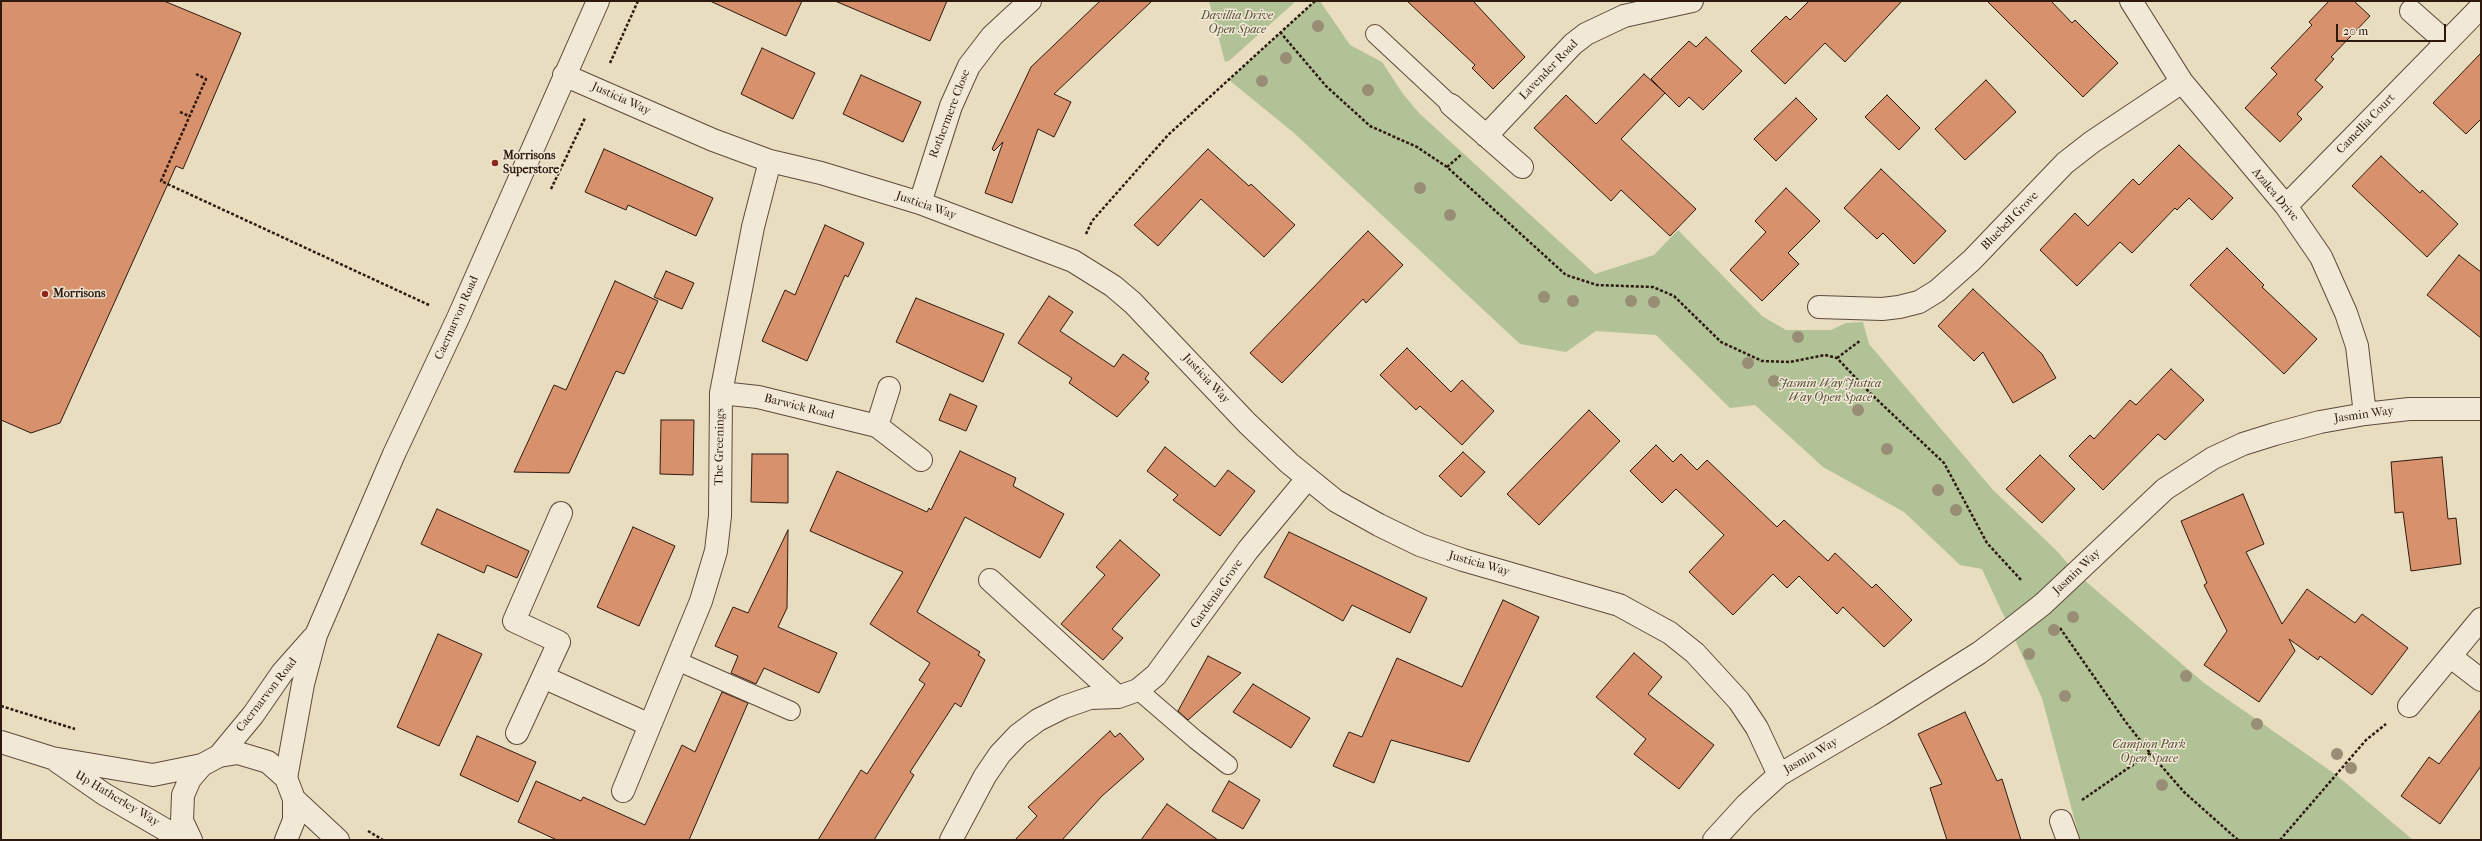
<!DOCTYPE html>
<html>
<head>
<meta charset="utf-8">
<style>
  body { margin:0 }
  #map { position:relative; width:2482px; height:841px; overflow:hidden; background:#e9ddbf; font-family:"IM FELL French Canon",serif }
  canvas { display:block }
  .frame { position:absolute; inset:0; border:2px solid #2e190f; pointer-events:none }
  .scale { position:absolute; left:2336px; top:24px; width:110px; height:18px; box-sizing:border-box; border:2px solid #2e190f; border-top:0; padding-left:5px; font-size:12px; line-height:14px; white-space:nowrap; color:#2e190f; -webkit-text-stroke:3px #f1e9d5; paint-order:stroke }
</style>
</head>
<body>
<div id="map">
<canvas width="2482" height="841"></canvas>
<div class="frame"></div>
<div class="scale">20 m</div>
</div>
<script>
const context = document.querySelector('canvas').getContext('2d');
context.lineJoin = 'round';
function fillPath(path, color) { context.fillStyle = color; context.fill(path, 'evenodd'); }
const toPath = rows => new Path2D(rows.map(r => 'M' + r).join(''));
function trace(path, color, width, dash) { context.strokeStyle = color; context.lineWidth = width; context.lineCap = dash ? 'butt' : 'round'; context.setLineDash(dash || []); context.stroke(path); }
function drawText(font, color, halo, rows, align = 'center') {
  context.font = font + ' "IM FELL French Canon",serif'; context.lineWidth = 3; context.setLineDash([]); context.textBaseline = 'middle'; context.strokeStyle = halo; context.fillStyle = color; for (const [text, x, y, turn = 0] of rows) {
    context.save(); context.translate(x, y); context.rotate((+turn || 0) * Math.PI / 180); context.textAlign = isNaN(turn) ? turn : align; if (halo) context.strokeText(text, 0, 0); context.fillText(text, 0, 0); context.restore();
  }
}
const green = toPath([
  [1209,1,1296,1,1230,60,1225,62],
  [1315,1,1320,1,1350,45,1382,62,1403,94,1419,113,1595,274,1654,255,1678,230,1762,316,1786,330,1831,330,1846,323,1863,322,1869,344,1993,490,2057,551,2076,573,2204,683,2335,774,2413,840,2080,840,2042,698,1982,569,1960,565,1904,512,1823,467,1755,405,1730,408,1656,335,1596,331,1566,352,1520,344,1294,133,1229,80]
]);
const building = toPath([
  [1,1,164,1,241,33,183,169,176,166,60,423,31,433,1,420,1,1],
  [710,1,802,1,786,36,710,1],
  [835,1,947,1,930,41,835,1],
  [1100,1,1152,1,1054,94,1071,102,1054,137,1038,129,1012,203,985,193,1003,142,994,151,992,149,1031,67,1100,1],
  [1407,1,1473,1,1525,57,1493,89,1472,68,1475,65,1407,1],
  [1809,1,1902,1,1845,62,1825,43,1785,84,1751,51,1786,16,1790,20,1809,1],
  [1987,1,2051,1,2072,23,2075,20,2118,63,2083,97,1987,1],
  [2329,1,2354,1,2370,16,2331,57,2334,59,2315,80,2323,87,2297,114,2302,119,2280,142,2245,108,2277,74,2271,68,2312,25,2309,22,2329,1],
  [1706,37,1742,71,1703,110,1689,97,1679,107,1651,79,1689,41,1696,47,1706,37],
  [762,48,815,73,793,119,741,94,762,48],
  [2481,53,2481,119,2466,134,2433,103,2481,53],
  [1644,74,1665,93,1621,139,1696,209,1670,236,1621,190,1611,201,1534,128,1566,95,1596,124,1644,74],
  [861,75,921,102,903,142,843,114,861,75],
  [1986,80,2016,112,1965,160,1935,129,1986,80],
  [1887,95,1920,128,1899,150,1865,117,1887,95],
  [1796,98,1817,119,1776,161,1754,139,1796,98],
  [2179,145,2233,198,2212,220,2189,198,2177,210,2175,208,2132,253,2120,242,2077,286,2040,250,2075,213,2088,226,2133,179,2139,185,2179,145],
  [604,149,713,198,696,236,628,205,626,210,585,192,604,149],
  [1208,149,1249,186,1251,184,1295,225,1264,257,1201,199,1158,246,1134,225,1208,149],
  [2381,156,2420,193,2422,190,2458,224,2427,257,2352,186,2381,156],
  [1881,169,1946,231,1914,264,1883,233,1877,239,1844,208,1881,169],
  [1786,188,1820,221,1788,253,1799,264,1762,301,1730,270,1766,232,1755,221,1786,188],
  [825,225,864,243,848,277,845,275,807,361,762,341,785,290,795,295,825,225],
  [1368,231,1403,265,1366,303,1363,299,1282,383,1250,353,1368,231],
  [2227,248,2264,285,2262,287,2317,339,2284,374,2190,285,2227,248],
  [2459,255,2481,272,2481,338,2427,295,2459,255],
  [666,271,694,283,682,309,654,297,666,271],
  [615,281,658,301,624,374,616,371,569,473,514,472,554,385,566,390,615,281],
  [1973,289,2042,354,2056,378,2013,403,1983,352,1974,361,1938,326,1973,289],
  [1049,296,1073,312,1060,331,1114,367,1123,354,1149,373,1145,379,1149,382,1117,417,1069,383,1072,378,1018,343,1049,296],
  [916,298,1004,334,983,382,896,342,916,298],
  [1407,348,1451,392,1462,380,1494,411,1462,445,1420,406,1416,410,1380,375,1407,348],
  [2171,369,2204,400,2165,440,2158,434,2103,490,2069,456,2090,435,2094,439,2130,400,2136,405,2171,369],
  [950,394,977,406,966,431,939,420,950,394],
  [1589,410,1620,441,1539,525,1507,494,1589,410],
  [661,420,694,420,693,475,660,474,661,420],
  [1656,445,1673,462,1681,454,1697,470,1707,460,1777,527,1784,520,1828,561,1835,553,1872,588,1876,584,1912,620,1884,647,1843,607,1837,614,1799,576,1787,588,1773,574,1733,615,1689,572,1724,535,1676,489,1662,503,1630,471,1656,445],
  [1165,447,1215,487,1228,470,1255,491,1220,536,1173,500,1178,495,1147,471,1165,447],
  [960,451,1016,478,1013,486,1064,514,1040,558,965,517,917,612,980,652,978,655,985,660,961,707,955,703,910,772,914,775,874,840,818,840,861,770,867,774,925,684,919,680,930,663,870,624,903,572,810,531,837,471,927,512,929,508,931,510,960,451],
  [1463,452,1485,472,1461,497,1439,476,1463,452],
  [752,454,788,454,788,503,751,502,752,454],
  [2040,455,2075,489,2042,523,2006,489,2040,455],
  [2442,457,2448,519,2456,518,2461,564,2411,571,2403,512,2395,513,2391,462,2442,457],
  [2243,494,2264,544,2246,552,2282,624,2307,589,2355,623,2362,614,2408,648,2372,695,2320,656,2318,660,2289,639,2295,651,2259,702,2204,665,2227,631,2204,585,2207,583,2181,521,2243,494],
  [437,509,529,551,517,578,487,565,484,573,421,544,437,509],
  [633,527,675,546,639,626,597,607,633,527],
  [788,530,787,608,778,627,837,653,819,693,764,668,756,684,731,673,738,656,715,646,733,607,748,613,788,530],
  [1289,532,1427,598,1410,633,1352,605,1343,621,1264,577,1289,532],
  [1120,540,1160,575,1112,629,1123,638,1103,660,1061,624,1105,575,1096,567,1120,540],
  [1503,600,1539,617,1469,762,1391,740,1374,783,1333,766,1349,732,1362,737,1397,658,1462,687,1503,600],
  [438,634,482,654,439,746,397,727,438,634],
  [1634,653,1662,677,1648,694,1714,745,1679,789,1634,754,1646,739,1596,697,1634,653],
  [1208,656,1241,673,1188,720,1178,711,1208,656],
  [1253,684,1310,718,1291,748,1233,712,1253,684],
  [722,692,748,703,689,840,557,840,518,822,536,781,581,801,583,797,645,825,682,745,695,752,722,692],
  [2481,709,2481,766,2440,824,2401,796,2429,757,2439,764,2481,709],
  [1965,712,1997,781,2002,779,2021,840,1947,840,1930,788,1942,784,1918,734,1965,712],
  [1110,731,1115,737,1120,733,1144,759,1102,796,1062,840,1015,840,1037,816,1028,807,1110,731],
  [477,736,536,762,518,802,460,775,477,736],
  [1229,781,1260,800,1243,829,1212,811,1229,781],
  [1167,804,1218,840,1141,840,1167,804]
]);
const path = toPath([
  [1280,32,1326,86,1370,126,1417,147,1447,167,1566,275,1597,285,1653,287,1674,296,1721,342,1762,361,1790,362,1825,355,1837,358,1870,393,1944,463,1987,543,2022,581],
  [610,63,638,1],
  [196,74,206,79,161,181,429,305],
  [180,112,189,116],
  [1447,167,1462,154],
  [551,189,585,118],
  [1086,234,1092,221,1168,135,1315,1],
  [1837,358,1861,340],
  [2060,628,2125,721,2150,753,2184,792,2238,840],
  [1,706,75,729],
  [2082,800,2150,753],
  [368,831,383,840],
  [2280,840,2366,740,2386,724]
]);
const service = toPath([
  [1375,34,1451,105],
  [677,661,791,711],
  [1138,690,1196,740,1228,765]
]);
const minor = toPath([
  [2131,1,2182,82,2286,206,2321,257,2346,313,2357,346,2365,414],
  [2411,11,2446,42],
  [564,75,713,140,770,161,821,173,920,203,1073,261,1113,286,1133,303,1247,423,1289,463,1336,501,1379,525,1420,545,1463,560,1619,605,1670,633,1695,653,1739,701,1757,728,1779,775],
  [1451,105,1522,167],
  [1486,136,1573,44,1586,34,1624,16,1692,1],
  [920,203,951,106,969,66,992,36,1030,1],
  [2286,206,2479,9],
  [1819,307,1882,309,1899,307,1919,302,1937,291,1972,260,2065,163,2092,142,2182,82],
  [721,393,758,397,877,426,921,460],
  [877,426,889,388],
  [990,580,1118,697],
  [2451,657,2481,680],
  [543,677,650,725],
  [2409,706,2481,619],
  [517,733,559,642,514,621,561,513],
  [219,756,253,715,282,673,313,638],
  [286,778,303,684,316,635,394,454,458,318,598,1],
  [623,791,701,601,716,551,720,516,721,393,753,227,770,161],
  [2061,821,2068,840],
  [951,840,985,776,1000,754,1018,735,1038,720,1064,707,1090,698,1118,697,1138,690,1156,675,1248,550,1307,479],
  [1714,840,1746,805,1779,775,1881,715,1979,653,2011,629,2043,604,2165,489,2213,458,2243,444,2275,434,2320,422,2365,414,2409,409,2481,409]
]);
const tertiary = toPath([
  [1,742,52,758,153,775,202,765],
  [58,762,104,794,183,840],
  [294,799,338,840],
  [191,840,182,821,183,795,190,779,202,765,219,756,238,753,268,762,286,778,294,799,294,820,286,840]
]);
const trees = [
  [1318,26],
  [1286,58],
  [1262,81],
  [1368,90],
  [1420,188],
  [1450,215],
  [1544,297],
  [1573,301],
  [1631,301],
  [1654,302],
  [1798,337],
  [1748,363],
  [1774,381],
  [1833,383],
  [1858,410],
  [1887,449],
  [1938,490],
  [1956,510],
  [2073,617],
  [2054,630],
  [2029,654],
  [2186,676],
  [2065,696],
  [2257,724],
  [2337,754],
  [2351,768],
  [2162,785]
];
const markers = [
  [495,163,4,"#8f2418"],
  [45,294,4,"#8f2418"]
];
const parkNames = [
  ["Davillia Drive",1237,16],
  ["Open Space",1237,30],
  ["Jasmin Way/Justica",1830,384],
  ["Way Open Space",1830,398],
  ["Campion Park",2149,745],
  ["Open Space",2149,759]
];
const streetNames = [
  ["Lavender Road",1549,70,-46],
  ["Justicia Way",621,99,24],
  ["Rothermere Close",950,114,-69],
  ["Camellia Court",2366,124,-46],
  ["Azalea Drive",2275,195,50],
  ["Justicia Way",926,206,19],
  ["Bluebell Grove",2010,221,-46],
  ["Caernarvon Road",457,318,-66],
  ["Justicia Way",1206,379,47],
  ["Barwick Road",799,407,14],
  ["Jasmin Way",2364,415,-8],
  ["The Greenings",720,447,-89],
  ["Justicia Way",1479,564,16],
  ["Jasmin Way",2077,572,-43],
  ["Gardenia Grove",1217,594,-55],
  ["Caernarvon Road",267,695,-52],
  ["Jasmin Way",1811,756,-30],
  ["Up Hatherley Way",117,799,31]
];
const poiNames = [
  ["Morrisons",503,156],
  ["Superstore",503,170],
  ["Morrisons",53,294]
];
fillPath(green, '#b1c296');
fillPath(building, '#d8916d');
trace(building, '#2e190f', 1);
trace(service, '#5d4a3b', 20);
trace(minor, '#5d4a3b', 24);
trace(tertiary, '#5d4a3b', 24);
trace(path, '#2e190f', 2.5, [3, 2]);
trace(service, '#f1e9d5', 18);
trace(minor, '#f1e9d5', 22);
trace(tertiary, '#f1e9d5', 22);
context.fillStyle = '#988d75';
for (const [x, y] of trees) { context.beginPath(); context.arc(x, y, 6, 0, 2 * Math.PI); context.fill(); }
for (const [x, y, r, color] of markers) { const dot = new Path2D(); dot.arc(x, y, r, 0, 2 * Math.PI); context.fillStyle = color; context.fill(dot); trace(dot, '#f1e9d5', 1.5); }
drawText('italic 12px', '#554c38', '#f1e9d5', parkNames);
drawText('12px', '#2e190f', '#f1e9d5', streetNames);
drawText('bold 12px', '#2e190f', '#f1e9d5', poiNames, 'left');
</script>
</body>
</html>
